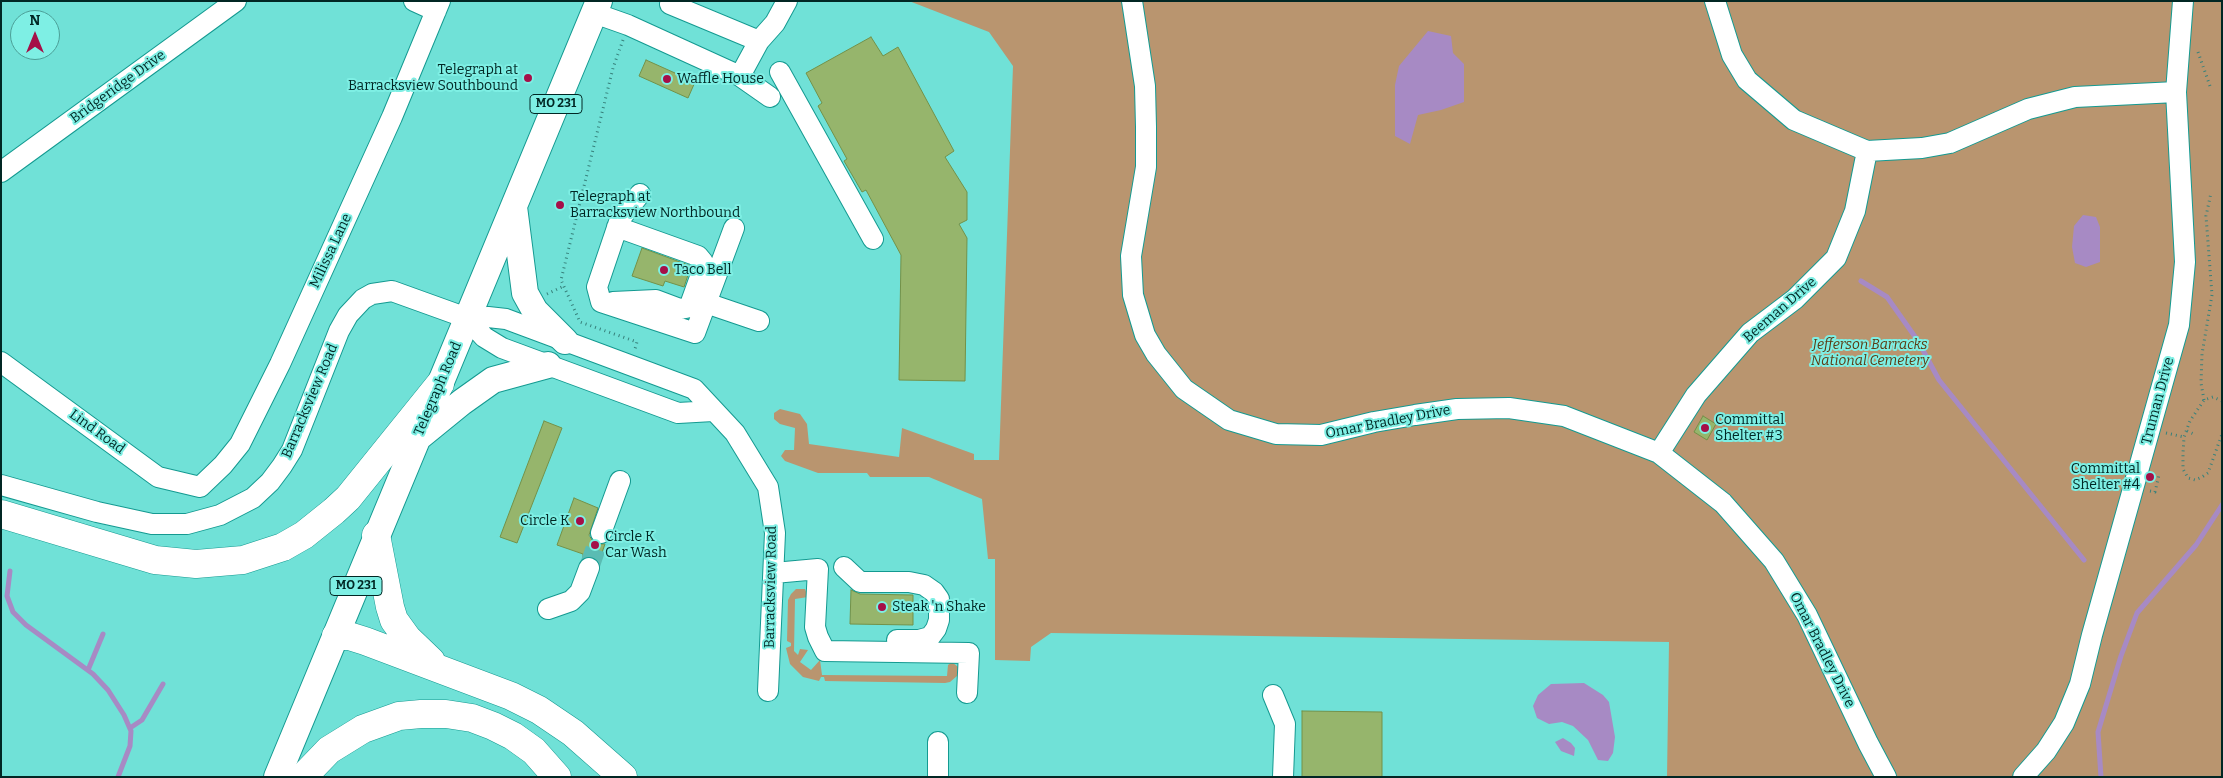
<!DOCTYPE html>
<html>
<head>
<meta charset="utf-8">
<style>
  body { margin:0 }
  #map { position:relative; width:2223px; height:778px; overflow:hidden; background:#70e1d7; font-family:Bitter,serif }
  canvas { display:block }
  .frame { position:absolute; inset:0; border:2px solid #012724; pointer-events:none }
  .north { position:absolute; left:10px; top:10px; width:50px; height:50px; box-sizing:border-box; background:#7eefe4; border:1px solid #4c9f97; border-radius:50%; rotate:0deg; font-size:14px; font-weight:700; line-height:20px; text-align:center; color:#012724 }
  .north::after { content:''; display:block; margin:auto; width:18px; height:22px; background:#a50f48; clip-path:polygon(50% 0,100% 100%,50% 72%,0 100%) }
</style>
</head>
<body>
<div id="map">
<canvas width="2223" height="778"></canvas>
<div class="frame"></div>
<div class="north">N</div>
</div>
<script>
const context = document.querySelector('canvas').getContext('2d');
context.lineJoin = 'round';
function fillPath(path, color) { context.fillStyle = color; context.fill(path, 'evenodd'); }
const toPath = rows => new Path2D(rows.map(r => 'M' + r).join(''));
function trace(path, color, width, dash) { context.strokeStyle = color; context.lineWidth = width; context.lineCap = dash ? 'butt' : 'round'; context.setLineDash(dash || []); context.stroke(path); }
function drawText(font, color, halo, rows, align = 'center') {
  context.font = font + ' Bitter,serif'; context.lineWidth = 4; context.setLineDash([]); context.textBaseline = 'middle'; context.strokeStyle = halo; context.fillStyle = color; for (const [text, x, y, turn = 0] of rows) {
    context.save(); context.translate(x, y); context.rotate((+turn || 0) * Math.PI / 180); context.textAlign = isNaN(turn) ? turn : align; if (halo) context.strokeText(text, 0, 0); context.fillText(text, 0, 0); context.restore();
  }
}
const green = toPath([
  [909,1,2222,1,2222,777,1667,777,1669,642,1051,633,1031,647,1030,661,995,660,995,559,988,559,982,499,929,477,870,477,867,473,818,473,785,461,781,456,785,450,794,450,795,428,780,424,774,419,774,413,780,409,800,414,807,424,809,444,899,457,902,428,974,454,974,460,999,460,1013,66,989,32],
  [796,589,805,589,808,597,795,599,794,651,798,655,800,649,808,650,800,662,811,670,820,660,822,675,947,676,948,665,952,662,958,667,957,676,950,682,945,683,825,681,824,677,821,677,819,681,803,677,790,664,786,648,791,646,791,643,787,641,788,600,791,594]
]);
const water = toPath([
  [1428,31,1451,36,1453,53,1464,64,1464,102,1441,110,1418,115,1410,144,1395,136,1395,85,1399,66],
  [2083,215,2096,217,2100,227,2100,262,2086,267,2075,263,2072,247,2074,226],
  [1584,683,1603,695,1609,702,1615,737,1613,753,1608,761,1598,760,1588,740,1573,726,1562,722,1549,724,1537,718,1533,706,1538,695,1551,684],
  [1563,738,1571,743,1575,748,1574,756,1561,751,1555,742]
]);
const stream = toPath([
  [1861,281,1887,297,1918,341,1939,380,2084,560],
  [10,571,7,596,13,612,26,625,93,674,108,690,124,715,131,731,130,746,118,777],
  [88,670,103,634],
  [130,728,142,720,163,684],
  [2101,777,2098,732,2121,656,2137,613,2196,545,2222,505]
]);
const building = toPath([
  [871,37,883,56,898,47,954,151,945,157,967,192,967,220,959,224,967,238,965,381,899,380,901,255,866,190,862,192,844,161,847,159,818,106,822,103,806,73,871,37],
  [646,60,695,82,688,98,639,76,646,60],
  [642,248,691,266,684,287,665,281,663,286,632,276,642,248],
  [1703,416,1716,424,1707,440,1694,432,1703,416],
  [544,421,562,428,517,543,500,537,544,421],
  [574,498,598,508,589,535,592,540,596,544,605,544,599,561,593,557,583,558,583,554,557,545,574,498],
  [851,590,860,594,913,595,913,625,850,624,851,590],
  [1302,711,1382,712,1382,777,1302,777,1302,711]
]);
const minorTunnel = toPath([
  [589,568,601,533]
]);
const path = toPath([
  [623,40,613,68,561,280,580,322,637,342,635,349],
  [2198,52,2211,89],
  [547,294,564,286],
  [2204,400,2201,383,2202,354,2212,295,2206,216,2211,193],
  [2222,401,2213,397,2204,400,2190,421,2184,437,2183,453,2183,469,2188,478,2195,480,2202,477,2208,473,2222,434],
  [2187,431,2196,435],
  [2166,433,2184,437],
  [2150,491,2155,492,2159,475]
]);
const minor = toPath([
  [414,1,436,11],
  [672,1,670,4,759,41,740,76],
  [1132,1,1145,86,1146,127,1146,167,1131,256,1133,295,1145,335,1156,354,1184,389,1229,420,1276,434,1321,435,1374,422,1415,415,1457,409,1509,408,1564,416,1659,453,1723,503,1774,561,1807,615,1868,743,1886,777],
  [1715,1,1732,55,1747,80,1794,120,1867,151,1922,148,1950,143,2028,109,2075,97,2176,92],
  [594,13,628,25,740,76,770,97],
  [759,41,775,23,787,1],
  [780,72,873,239],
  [1,172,236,1],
  [640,194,620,219,597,287,601,302,695,333,734,228],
  [613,302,656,300,680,309,686,308,690,305,703,269,703,262,698,256,617,227],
  [706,303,759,321],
  [467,318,484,337,502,348,678,413,713,411],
  [1,362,158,477,200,487,223,465,240,444,280,364,392,117,440,1],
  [1659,453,1696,395,1750,333,1795,299,1836,258,1855,211,1867,151],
  [1,485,97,512,152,524,187,524,220,515,253,498,270,482,282,466,292,450,339,331,348,315,363,299,372,294,392,291,467,318,488,317,506,319,694,389,735,433,768,487,775,533,768,691],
  [601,533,620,481],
  [844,567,860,582,909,582,924,585,934,592,939,599,939,620,936,629,930,637,919,640,897,640],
  [774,573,818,569,815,627,818,637,825,651,969,653,967,693],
  [548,609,571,601,580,592,589,568],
  [1273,695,1285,724,1283,777],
  [938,742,938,777],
  [2023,777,2046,751,2064,723,2080,684,2092,635,2179,325,2185,262,2176,92,2183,1]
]);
const major = toPath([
  [514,207,525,293,535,311,565,341],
  [419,437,462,402,493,380,548,365],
  [277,777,599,1]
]);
const highway = toPath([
  [1,514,155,560,196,564,243,560,283,547,304,535,334,511,348,498,440,384],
  [376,535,390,607,394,620,407,638,431,661],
  [336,636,349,636,365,641,511,696,539,710,573,733,623,777],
  [303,777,329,750,363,729,399,716,421,714,446,714,472,718,493,726,513,736,534,751,557,777]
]);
const markers = [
  [528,78,5,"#a50f48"],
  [667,79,5,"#a50f48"],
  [560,205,5,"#a50f48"],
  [664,270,5,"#a50f48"],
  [1705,428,5,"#a50f48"],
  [2150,477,5,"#a50f48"],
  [580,521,5,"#a50f48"],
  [595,545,5,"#a50f48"],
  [882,607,5,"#a50f48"]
];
const shields = [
  [556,104,52],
  [356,586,52]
];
const shieldNames = [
  ["MO 231",556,104],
  ["MO 231",356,586]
];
const poiNames = [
  ["Telegraph at",518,70,"right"],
  ["Barracksview Southbound",518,86,"right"],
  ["Waffle House",677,79],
  ["Telegraph at",570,197],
  ["Barracksview Northbound",570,213],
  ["Taco Bell",674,270],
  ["Committal",1715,420],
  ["Shelter #3",1715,436],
  ["Committal",2140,469,"right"],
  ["Shelter #4",2140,485,"right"],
  ["Circle K",570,521,"right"],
  ["Circle K",605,537],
  ["Car Wash",605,553],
  ["Steak 'n Shake",892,607]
];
const streetNames = [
  ["Bridgeridge Drive",118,87,-36],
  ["Milissa Lane",331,251,-65],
  ["Beeman Drive",1780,310,-41],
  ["Telegraph Road",438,389,-67],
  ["Barracksview Road",310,401,-67],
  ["Truman Drive",2158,401,-75],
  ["Omar Bradley Drive",1388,422,-11],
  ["Lind Road",97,432,36],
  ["Barracksview Road",771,587,-89],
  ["Omar Bradley Drive",1822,650,63]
];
const parkNames = [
  ["Jefferson Barracks",1870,345],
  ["National Cemetery",1870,361]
];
fillPath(green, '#b9956f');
fillPath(water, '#a78ac4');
trace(stream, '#a78ac4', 5);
fillPath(building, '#96b56c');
trace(building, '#739148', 1);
trace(minorTunnel, '#5abcb3', 20, [20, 10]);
trace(minor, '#149a91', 22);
trace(major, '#149a91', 28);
trace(highway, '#149a91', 29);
trace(path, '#37817b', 3, [1, 4]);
trace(minor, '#fff', 20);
trace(major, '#fff', 26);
trace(highway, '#fff', 28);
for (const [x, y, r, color] of markers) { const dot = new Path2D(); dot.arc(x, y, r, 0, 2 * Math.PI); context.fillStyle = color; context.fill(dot); trace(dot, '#7eefe4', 2); }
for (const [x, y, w] of shields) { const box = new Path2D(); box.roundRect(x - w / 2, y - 9.5, w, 19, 4); context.fillStyle = '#7eefe4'; context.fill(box); trace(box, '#012724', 1); }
drawText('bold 12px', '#012724', null, shieldNames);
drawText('14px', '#012724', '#7eefe4', poiNames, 'left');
drawText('14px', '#012724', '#7eefe4', streetNames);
drawText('italic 14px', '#5c3b13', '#7eefe4', parkNames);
</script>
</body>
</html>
